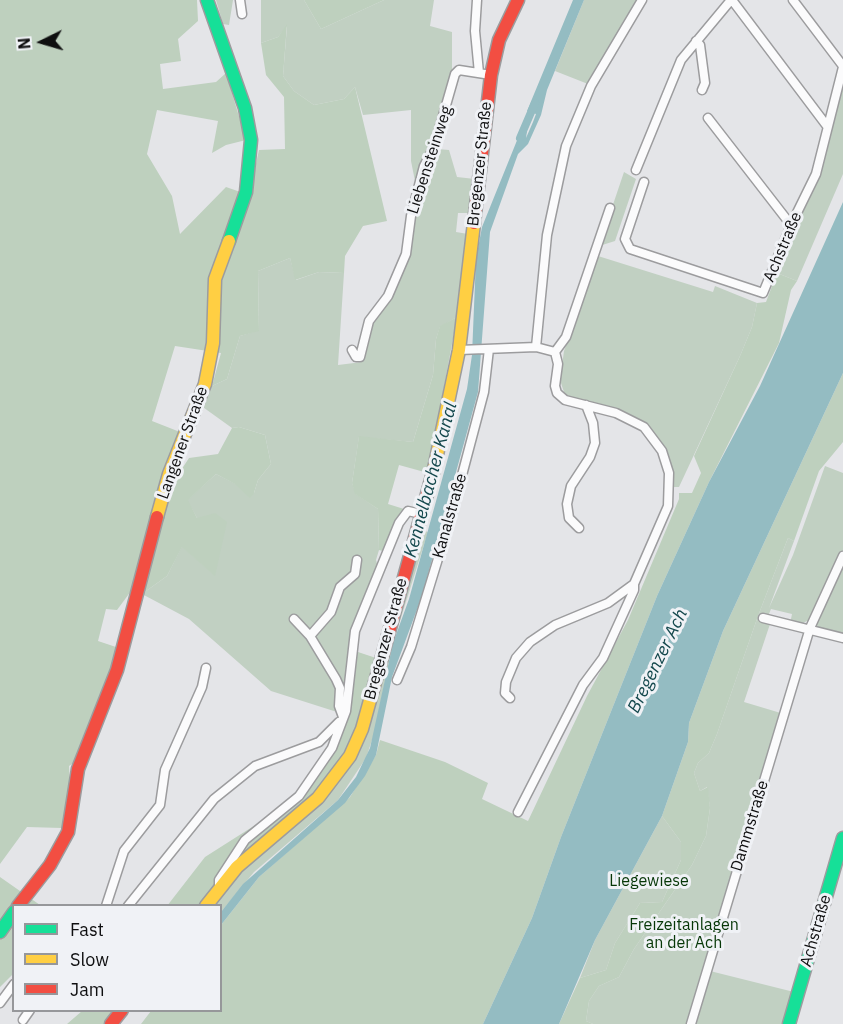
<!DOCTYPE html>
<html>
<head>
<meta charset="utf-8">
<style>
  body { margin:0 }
  #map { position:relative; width:843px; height:1024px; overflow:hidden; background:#e4e5e8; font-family:"IBM Plex Sans",sans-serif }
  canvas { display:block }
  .legend { position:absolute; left:12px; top:904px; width:210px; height:108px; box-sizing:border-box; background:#f0f2f6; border:2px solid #96979a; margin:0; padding:8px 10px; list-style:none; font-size:18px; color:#0f0f10 }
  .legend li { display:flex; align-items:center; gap:12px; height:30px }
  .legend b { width:30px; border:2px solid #96979a }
  .north { position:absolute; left:12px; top:12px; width:60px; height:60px; -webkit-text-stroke:4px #f0f2f6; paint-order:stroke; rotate:265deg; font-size:16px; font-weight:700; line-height:24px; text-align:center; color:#0f0f10 }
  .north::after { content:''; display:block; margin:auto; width:21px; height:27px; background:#0f0f10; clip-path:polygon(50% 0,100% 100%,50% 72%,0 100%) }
</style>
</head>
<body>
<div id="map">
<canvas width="843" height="1024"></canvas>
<ul class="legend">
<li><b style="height:8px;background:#16e098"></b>Fast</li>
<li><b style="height:8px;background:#ffcf43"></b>Slow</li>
<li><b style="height:8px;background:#f24e42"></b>Jam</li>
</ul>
<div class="north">N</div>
</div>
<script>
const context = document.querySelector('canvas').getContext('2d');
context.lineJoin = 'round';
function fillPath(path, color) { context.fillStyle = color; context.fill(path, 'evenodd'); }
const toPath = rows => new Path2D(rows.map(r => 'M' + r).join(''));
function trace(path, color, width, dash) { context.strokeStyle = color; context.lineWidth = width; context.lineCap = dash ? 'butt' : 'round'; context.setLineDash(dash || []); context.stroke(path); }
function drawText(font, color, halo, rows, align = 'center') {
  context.font = font + ' "IBM Plex Sans",sans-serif'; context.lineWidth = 6; context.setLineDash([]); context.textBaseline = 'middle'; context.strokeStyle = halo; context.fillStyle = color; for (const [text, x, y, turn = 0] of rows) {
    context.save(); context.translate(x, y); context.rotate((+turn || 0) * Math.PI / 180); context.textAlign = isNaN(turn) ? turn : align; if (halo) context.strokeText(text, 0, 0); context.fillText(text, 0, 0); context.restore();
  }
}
const green = toPath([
  [216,0,233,0,229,25,223,24],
  [261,0,304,0,321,29,384,0,434,0,430,26,452,32,452,74,437,149,449,150,457,177,475,179,471,213,458,213,456,232,468,234,457,317,440,327,436,339,433,375,413,442,359,437,352,483,356,494,378,509,379,550,376,560,378,567,360,610,348,688,337,712,271,691,189,619,142,594,167,576,182,546,215,575,197,518,187,500,216,474,254,493,258,480,271,464,265,435,239,427,232,428,200,405,212,386,227,379,240,336,259,330,258,271,290,258,296,280,319,272,344,273,338,365,362,362,372,323,389,297,418,196,411,161,411,110,363,115,355,87,344,99,314,105,294,91,283,76,287,26,278,37,261,43],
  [584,0,637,0,588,84,555,71],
  [843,77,843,174,797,281,777,273,802,210,821,172],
  [624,172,636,179,615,241,599,246],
  [598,256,713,292,715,286,757,303,752,327,740,356,679,487,672,487,667,458,645,426,566,398,560,380,564,351],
  [825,466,843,473,843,638,810,628,807,621,799,625,790,624,792,614,771,609,767,619,771,621,744,702,784,714,706,970,798,993,788,1024,593,1024,586,1021,589,1001,599,986,619,977,634,949,692,865,706,836,710,808,707,787,700,791,694,773,698,763,709,753,717,734,758,616,788,538,794,541,769,608,793,555],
  [421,530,428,532,393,643,374,734,366,758,338,800,254,872,221,912,220,906,210,906,236,874,333,786],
  [662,816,681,842,681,860,662,902,640,903,615,943,606,970,580,978,595,940]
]);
const forest = toPath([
  [0,0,197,0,198,21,178,39,181,61,160,64,163,89,216,82,226,73,246,140,226,145,212,153,218,121,157,110,147,154,172,196,180,234,226,187,249,195,259,150,285,149,284,97,266,75,261,43,278,37,287,24,283,76,294,91,314,105,344,99,355,87,387,221,363,226,345,256,344,273,319,272,295,280,290,258,258,271,259,331,240,336,227,379,212,386,221,353,175,346,152,421,180,432,137,583,117,610,106,609,98,641,119,648,75,762,69,766,70,786,62,828,27,827,0,864],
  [304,0,384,0,321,29],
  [777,273,797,281,791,290,779,343,709,482,657,596,561,837,532,918,483,1024,141,1024,151,1011,220,1010,221,925,259,877,350,797,376,755,380,740,445,762,488,783,482,799,528,821,587,696,628,620,679,499,679,493,692,493,701,473,694,456,740,356,752,327,757,303,766,302],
  [457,317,428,473,399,465,388,504,404,509,386,552,379,550,378,509,355,494,352,483,359,436,413,442,433,375,436,339,440,326],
  [843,373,843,442,819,471,794,541,788,538,758,616,717,734,709,753,698,763,694,773,700,791,708,787,710,808,706,836,692,865,634,949,619,977,599,986,589,1001,586,1021,593,1024,559,1024,580,978,606,970,615,943,640,903,662,902,681,860,681,842,662,816,688,742,689,723,723,631],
  [239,427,265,435,271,464,258,480,254,493,250,498,235,484,216,474,188,500,197,518,215,513,227,522,215,576,182,547,167,576,142,594,172,484,189,458,218,454,232,428],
  [355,651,376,658,352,741,325,785,201,905,167,906,205,857,260,822,278,818,332,748],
  [0,877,40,905,14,906,13,974,0,987],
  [82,1011,117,1011,106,1024,67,1024]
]);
const water = toPath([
  [573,0,584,0,547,90,541,115,528,144,518,154,490,232,478,392,422,596,392,677,376,755,365,776,345,803,259,877,221,925,221,912,243,884,338,800,356,777,370,748,393,643,409,599,467,389,472,355,476,259,482,227,522,128,527,131,526,138,533,122,536,114,527,111],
  [843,202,843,373,723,631,689,723,688,742,662,816,595,940,559,1024,483,1024,532,918,561,837,657,596,709,482,760,386]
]);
const canal = toPath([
  [520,138,535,103]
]);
const street = toPath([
  [240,0,242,14],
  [477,0,475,31,479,73],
  [732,0,827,126],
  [793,0,843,66],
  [696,41,700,45,705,83,702,90],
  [708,118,791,225],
  [636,170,681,60,731,0],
  [644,182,625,239,630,249,763,293,791,225,816,174,843,67],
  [536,347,547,235,566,146,591,86,642,0],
  [352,350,356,357,360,357,369,321,388,296,406,254,411,216,424,166,434,147,455,74,459,70,491,75],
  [459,350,536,347,555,352,558,364,555,386,557,393,565,400,616,413,644,427,662,451,669,473,668,506,634,584,608,603,555,625,530,642,516,658,506,682,505,693,510,698],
  [555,352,566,337,610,208],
  [579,528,569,518,567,504,571,486,590,457,595,443,593,423,586,405],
  [763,618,843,638],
  [294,619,310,636,336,679,340,688,339,706,343,717],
  [310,636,331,612,340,587,355,574,357,560],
  [397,680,411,647,452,513,484,392,489,349],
  [518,812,583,685,603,658,634,590,634,584],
  [219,889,219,880,245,840,299,796,332,748,346,711,355,631,399,523,408,511,421,514],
  [106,906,124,851,160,805,165,770,202,687,206,668],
  [128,906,214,799,255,766,319,742,339,722],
  [0,1003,14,984],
  [23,1020,30,1010],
  [691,1024,810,628,843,556]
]);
const fast = toPath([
  [207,0,245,108,251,140,246,192,229,241],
  [0,932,14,912],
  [789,1024,843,838]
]);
const slow = toPath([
  [434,469,459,350,474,223],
  [157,517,169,474,205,384,213,343,215,279,229,241],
  [206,906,237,867,318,798,350,756,362,729,382,657]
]);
const jam = toPath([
  [474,223,491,75,499,40,518,0],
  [382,657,434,469],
  [18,906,50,865,68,832,78,769,117,670,157,517],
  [111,1024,122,1010]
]);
const streetNames = [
  ["Liebensteinweg",430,160,-72],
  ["Bregenzer Straße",480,164,-84],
  ["Achstraße",783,247,-67],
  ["Langener Straße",183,443,-70],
  ["Kanalstraße",450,516,-74],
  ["Bregenzer Straße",386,639,-75],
  ["Dammstraße",750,826,-73],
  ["Achstraße",816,931,-74]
];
const parkNames = [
  ["Liegewiese",649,881],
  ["Freizeitanlagen",684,925],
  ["an der Ach",684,943]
];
const waterNames = [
  ["Kennelbacher Kanal",431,480,-75],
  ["Bregenzer Ach",658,661,-64]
];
fillPath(green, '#c1d0c2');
fillPath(forest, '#bed0be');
fillPath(water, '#94bcc2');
trace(canal, '#94bcc2', 8);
trace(street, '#9c9c9e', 11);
trace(fast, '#9c9c9e', 15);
trace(slow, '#9c9c9e', 15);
trace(jam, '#9c9c9e', 15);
trace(street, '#fbfbfc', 8);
trace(fast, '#16e098', 12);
trace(slow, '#ffcf43', 12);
trace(jam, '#f24e42', 12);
drawText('16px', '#0f0f10', '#f0f2f6', streetNames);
drawText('16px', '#063707', '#f0f2f6', parkNames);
drawText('italic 18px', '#14484d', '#f0f2f6', waterNames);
</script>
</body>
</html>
